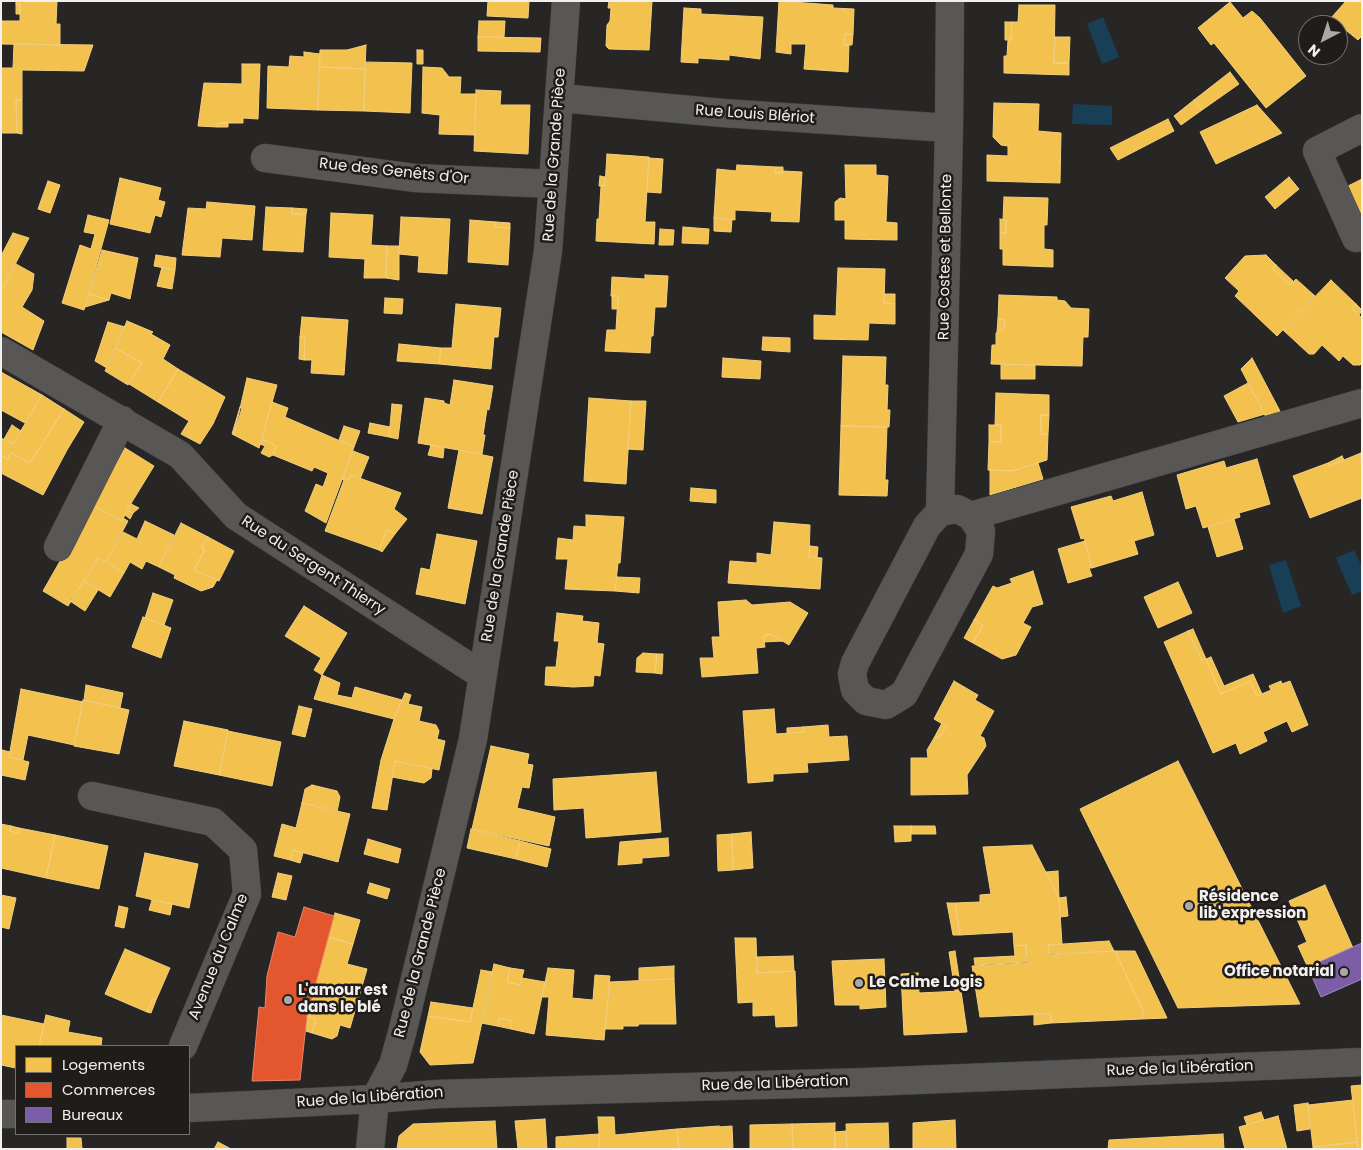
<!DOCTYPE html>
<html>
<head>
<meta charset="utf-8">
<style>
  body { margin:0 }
  #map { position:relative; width:1363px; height:1150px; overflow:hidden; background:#272625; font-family:Poppins,sans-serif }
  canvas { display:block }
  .frame { position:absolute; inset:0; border:2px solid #f2f0ef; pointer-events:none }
  .legend { position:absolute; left:15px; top:1045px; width:175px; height:90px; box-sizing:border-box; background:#1f1c1a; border:1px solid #73716f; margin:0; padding:6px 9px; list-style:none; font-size:15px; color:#f2f0ef }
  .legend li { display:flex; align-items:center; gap:10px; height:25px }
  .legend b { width:25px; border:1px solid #73716f }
  .north { position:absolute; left:1298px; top:15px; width:50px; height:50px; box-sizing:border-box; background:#1f1c1a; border:1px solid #73716f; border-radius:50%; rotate:220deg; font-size:14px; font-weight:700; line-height:20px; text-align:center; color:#f2f0ef }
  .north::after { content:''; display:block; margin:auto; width:18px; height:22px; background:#aba9a8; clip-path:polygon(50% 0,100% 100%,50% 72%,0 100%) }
</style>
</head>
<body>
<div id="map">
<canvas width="1363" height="1150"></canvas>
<div class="frame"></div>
<ul class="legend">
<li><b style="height:14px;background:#f2c14e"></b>Logements</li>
<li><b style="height:14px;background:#e4572e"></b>Commerces</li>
<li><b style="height:14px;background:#7b5ea7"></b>Bureaux</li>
</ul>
<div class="north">N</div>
</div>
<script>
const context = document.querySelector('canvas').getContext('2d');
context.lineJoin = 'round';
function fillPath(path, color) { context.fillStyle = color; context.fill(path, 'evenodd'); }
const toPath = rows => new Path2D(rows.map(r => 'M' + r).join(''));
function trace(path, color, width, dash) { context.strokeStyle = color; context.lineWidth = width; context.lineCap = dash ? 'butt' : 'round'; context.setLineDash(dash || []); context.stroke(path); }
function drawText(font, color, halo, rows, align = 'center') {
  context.font = font + ' Poppins,sans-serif'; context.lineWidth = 5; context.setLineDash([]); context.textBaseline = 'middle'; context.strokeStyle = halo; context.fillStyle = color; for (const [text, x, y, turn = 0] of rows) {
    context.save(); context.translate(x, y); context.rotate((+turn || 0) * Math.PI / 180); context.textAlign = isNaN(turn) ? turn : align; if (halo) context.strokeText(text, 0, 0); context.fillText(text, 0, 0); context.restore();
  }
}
const water = toPath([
  [1103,17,1119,57,1102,64,1087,24],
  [1073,104,1112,106,1112,125,1072,124],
  [1354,550,1362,567,1362,591,1352,595,1336,558],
  [1286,560,1301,606,1283,613,1269,565]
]);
const homes = toPath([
  [16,1,57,1,56,24,60,24,60,45,1,44,1,21,20,21,20,4,16,4,16,1],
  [488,1,529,1,528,18,487,16,488,1],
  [609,1,652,1,649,50,609,49,606,46,607,25,610,21,611,8,608,8,609,1],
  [779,1,833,5,833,8,854,9,853,34,845,34,844,45,849,45,848,72,804,69,806,44,791,44,791,54,776,52,779,1],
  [1346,1,1362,1,1362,36,1358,40,1331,18,1346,1],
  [1230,2,1243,18,1252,11,1260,18,1306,76,1266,108,1214,43,1211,45,1198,28,1230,2],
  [16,4,20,4,20,14,16,14,16,4],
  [1019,5,1055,5,1054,63,1069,63,1069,75,1004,73,1004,56,1007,56,1008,40,1011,40,1012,22,1018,22,1019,5],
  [684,8,701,9,701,14,763,17,760,59,729,55,729,60,698,58,698,63,681,62,684,8],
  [479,21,505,21,504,37,478,37,479,21],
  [1005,22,1012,22,1011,40,1005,40,1005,22],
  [845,34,853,34,852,45,844,45,845,34],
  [478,37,541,38,540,52,478,51,478,37],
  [1055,37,1070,37,1069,63,1054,63,1055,37],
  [14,44,93,45,84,71,22,70,22,100,16,100,17,133,1,133,1,68,13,68,14,44],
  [366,45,365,69,319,67,320,50,347,50,366,45],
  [417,50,423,50,423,64,417,64,417,50],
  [304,52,320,54,318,110,267,108,268,66,289,67,290,56,304,57,304,52],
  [365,62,412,63,410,113,364,111,365,62],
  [242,64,260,64,258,119,243,118,243,123,218,123,217,127,198,126,204,83,242,84,242,64],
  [319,67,365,69,364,111,318,110,319,67],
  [423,67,442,68,449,77,461,77,460,94,476,94,475,135,439,134,440,115,422,113,423,67],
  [1230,72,1239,84,1202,110,1194,100,1230,72],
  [476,90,501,91,500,105,530,105,528,154,474,151,476,90],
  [16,100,22,100,22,134,17,133,16,100],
  [1194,100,1202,110,1181,125,1174,116,1194,100],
  [994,103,1039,104,1038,131,1061,133,1060,183,987,181,987,155,1008,156,1008,146,1001,145,993,137,994,103],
  [1257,105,1282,133,1216,164,1200,132,1257,105],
  [1168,119,1174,131,1118,160,1110,148,1168,119],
  [218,123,228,123,228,127,217,127,218,123],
  [607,154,649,157,645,222,655,222,654,244,596,241,597,219,599,219,601,186,605,186,607,154],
  [649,158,663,159,661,193,647,192,649,158],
  [737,165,776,167,775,173,783,173,783,171,802,172,799,222,771,221,772,212,735,210,735,220,714,218,717,169,736,171,737,165],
  [845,165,876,165,876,175,888,176,886,222,897,223,897,240,845,239,845,220,835,220,835,202,840,198,846,199,845,165],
  [776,167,783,167,783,173,775,173,776,167],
  [600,176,605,177,605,186,599,186,600,176],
  [1289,177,1299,189,1275,209,1265,197,1289,177],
  [120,178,161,188,158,200,165,202,161,217,155,215,150,233,110,224,120,178],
  [1362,179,1362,216,1359,217,1344,188,1362,179],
  [48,181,60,185,50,213,38,209,48,181],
  [1004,197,1048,198,1047,225,1044,225,1044,249,1053,250,1053,267,1003,265,1003,249,1000,249,1000,233,1006,233,1006,220,1003,220,1004,197],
  [207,202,255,206,252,240,222,238,220,257,182,255,188,208,206,209,207,202],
  [266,207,292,208,292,214,306,214,303,252,263,250,266,207],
  [292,208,307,209,306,214,292,214,292,208],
  [331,213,373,215,371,245,387,246,386,278,364,278,365,259,329,257,331,213],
  [88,215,109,220,84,310,62,303,80,245,91,249,95,234,84,232,88,215],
  [401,217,450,219,447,274,418,272,419,256,399,254,401,217],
  [714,218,732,219,731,232,714,231,714,218],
  [1000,219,1006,220,1006,233,1000,233,1000,219],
  [470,220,496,222,495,227,510,228,508,265,468,262,470,220],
  [496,222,510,223,510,228,495,227,496,222],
  [683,227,709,229,708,244,682,243,683,227],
  [660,229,674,230,673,245,659,245,660,229],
  [13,233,29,238,1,291,1,256,13,233],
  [387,246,399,246,399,280,386,278,387,246],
  [102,250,138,258,130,299,111,293,109,300,89,294,102,250],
  [156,255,176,258,175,270,154,266,156,255],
  [1266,255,1276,265,1272,268,1290,285,1296,279,1315,296,1277,336,1235,296,1239,291,1225,278,1245,256,1266,255],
  [16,264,34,274,32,290,22,307,44,321,33,350,1,332,1,291,16,264],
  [1276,265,1294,282,1290,285,1272,268,1276,265],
  [162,267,175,270,172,289,157,286,162,267],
  [838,268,885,269,884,303,895,304,895,324,869,323,868,340,814,339,814,315,836,316,838,268],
  [645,275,668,276,666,307,655,307,653,336,651,336,650,353,605,351,607,330,616,330,618,296,611,296,612,277,645,279,645,275],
  [1331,280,1356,304,1352,309,1362,318,1362,363,1360,365,1353,365,1343,356,1339,361,1322,345,1314,354,1309,354,1283,330,1331,280],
  [89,294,109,300,85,307,89,294],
  [884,294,895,294,895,304,884,303,884,294],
  [999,295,1057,297,1057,300,1065,301,1071,308,1089,309,1088,337,1083,337,1082,366,991,364,992,345,996,345,996,333,1004,328,1005,320,998,319,999,295],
  [612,296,618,296,618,309,612,309,612,296],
  [385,298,403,299,402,314,384,313,385,298],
  [456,304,501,308,498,337,494,337,491,369,439,364,441,348,452,348,456,304],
  [1356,304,1362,310,1359,315,1352,309,1356,304],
  [302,317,348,320,344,375,311,373,312,360,304,360,305,338,300,337,302,317],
  [998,319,1005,320,1004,328,997,332,998,319],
  [127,321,153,332,151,334,170,345,163,359,178,369,158,402,129,384,142,363,115,348,127,321],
  [108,322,125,327,107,368,95,361,108,322],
  [300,337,305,338,304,360,299,359,300,337],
  [763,337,790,338,790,352,762,350,763,337],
  [399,344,441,348,439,364,397,361,399,344],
  [115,348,142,363,128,385,105,371,115,348],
  [843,356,886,357,885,385,888,385,887,410,890,410,889,427,841,426,843,356],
  [723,358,761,361,760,379,722,377,723,358],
  [1252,358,1282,415,1267,419,1241,369,1252,358],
  [1001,364,1035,365,1035,379,1001,379,1001,364],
  [178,369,225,397,213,424,200,444,181,434,189,421,158,402,178,369],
  [1,372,42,395,25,423,1,410,1,372],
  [247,378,277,385,259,448,234,435,247,378],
  [454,380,493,386,489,410,487,409,483,435,485,435,482,454,418,443,425,398,444,401,444,403,450,405,454,380],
  [1248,383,1265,414,1238,422,1224,396,1248,383],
  [996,393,1049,395,1049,415,1041,415,1041,434,1048,434,1047,460,1012,471,988,470,989,442,1001,442,1001,425,995,425,996,393],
  [42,395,64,409,30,463,11,453,8,459,1,456,1,438,13,444,42,395],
  [589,398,631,401,626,484,584,481,589,398],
  [631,401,646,401,643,450,628,449,631,401],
  [272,402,288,408,285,417,354,447,326,523,305,511,316,484,323,487,328,473,314,467,312,471,273,455,276,446,262,439,272,402],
  [392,404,402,405,398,439,389,437,392,404],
  [240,407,242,408,234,435,232,434,240,407],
  [64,409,84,422,67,450,43,495,1,473,1,456,8,459,11,453,30,463,64,409],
  [1041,415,1049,415,1048,434,1041,434,1041,415],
  [370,423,390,427,389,437,368,433,370,423],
  [12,425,21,431,13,444,4,439,12,425],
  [989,425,1001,425,1001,442,989,442,989,425],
  [344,426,360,431,354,447,339,440,344,426],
  [841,426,887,427,885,480,888,480,887,496,839,495,841,426],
  [262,439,276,446,273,455,269,457,261,453,265,446,260,444,262,439],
  [431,445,444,448,443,458,428,455,431,445],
  [125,448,154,466,127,510,133,513,130,519,125,515,122,521,92,505,125,448],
  [459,450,493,457,482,514,448,508,459,450],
  [353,451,369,457,360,479,351,475,349,480,343,477,353,451],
  [1361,453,1362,498,1310,518,1293,476,1328,463,1329,466,1361,453],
  [1342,456,1344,460,1329,466,1328,463,1342,456],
  [1257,459,1270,504,1239,513,1240,517,1203,528,1196,506,1186,509,1177,475,1224,461,1226,468,1257,459],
  [1038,463,1043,479,990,495,990,470,1012,471,1038,463],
  [351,475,401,493,394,509,407,519,395,534,387,530,379,550,325,531,344,480,341,479,343,477,349,480,351,475],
  [691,488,716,490,716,503,690,501,691,488],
  [1142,492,1154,535,1134,541,1138,554,1092,568,1084,538,1081,539,1071,507,1111,496,1113,501,1142,492],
  [131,504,139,508,133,513,127,510,131,504],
  [92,505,122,521,123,518,128,521,106,562,98,558,68,606,43,591,92,505],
  [586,515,624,517,620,563,618,563,615,591,565,589,568,559,556,559,558,538,573,540,574,526,586,527,586,515],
  [1234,519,1243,549,1217,557,1208,527,1234,519],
  [145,521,174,535,159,567,146,561,142,569,130,562,124,573,106,562,123,532,137,539,145,521],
  [774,522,810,525,809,557,822,558,820,589,728,583,730,561,757,563,757,553,771,555,774,522],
  [181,523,208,537,201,548,205,549,194,570,217,580,213,587,201,591,174,578,175,575,159,567,181,523],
  [387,530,395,534,382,552,379,550,387,530],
  [437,534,477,541,465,604,416,594,421,568,430,570,437,534],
  [208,537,234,551,219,581,194,570,205,549,201,548,208,537],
  [1085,541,1092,568,1089,568,1092,576,1068,583,1058,549,1085,541],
  [810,546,818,547,817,558,809,557,810,546],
  [98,558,124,573,110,597,84,581,98,558],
  [1033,571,1043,604,1032,607,1023,623,1031,627,1016,655,1002,659,973,643,983,625,974,620,993,586,997,588,1012,583,1010,579,1033,571],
  [617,577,640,578,639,593,615,591,617,577],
  [84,581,98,590,85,611,70,601,84,581],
  [1178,582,1192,613,1158,628,1144,597,1178,582],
  [153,593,173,600,164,625,145,618,153,593],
  [746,600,752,605,790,602,808,613,789,645,771,634,763,636,765,647,756,648,758,673,702,677,700,658,714,658,712,637,720,637,718,602,746,600],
  [304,606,347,633,322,675,314,670,321,658,285,636,304,606],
  [557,613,583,616,582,621,599,623,597,643,604,644,600,676,594,675,593,686,573,687,545,685,546,667,556,667,559,641,554,641,557,613],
  [143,617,171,628,161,658,132,647,143,617],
  [974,620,983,625,973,643,964,638,974,620],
  [1193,629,1206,659,1202,661,1188,631,1193,629],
  [1188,631,1202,661,1206,659,1221,694,1250,681,1257,696,1271,690,1269,686,1281,681,1282,684,1290,681,1308,725,1292,732,1287,721,1263,732,1267,741,1259,745,1240,754,1236,743,1213,753,1164,642,1188,631],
  [771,634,783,641,764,642,763,636,771,634],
  [643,653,657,654,655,673,636,672,637,658,643,653],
  [657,654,663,654,662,674,655,673,657,654],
  [1211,657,1224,686,1253,674,1262,694,1257,696,1250,681,1221,694,1206,659,1211,657],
  [322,675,340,683,337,695,352,698,355,687,402,700,394,719,314,699,322,675],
  [954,681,978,695,975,700,994,711,980,736,984,738,986,746,967,775,968,794,911,795,911,758,928,758,927,750,934,738,941,735,946,726,934,719,954,681],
  [86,685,123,693,120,708,84,700,86,685],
  [21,689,83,702,74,745,28,735,23,760,9,757,21,689],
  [405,693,411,695,408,704,422,707,419,721,436,725,439,731,437,739,445,741,439,770,395,761,387,810,372,808,381,760,394,719,405,693],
  [83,700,129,710,119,754,74,746,83,700],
  [299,706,312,709,305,737,292,734,299,706],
  [774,709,776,734,804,732,803,727,828,725,829,737,847,736,849,760,807,763,808,772,773,774,773,781,748,783,743,711,774,709],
  [184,721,228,730,219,775,174,766,184,721],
  [942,723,946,726,941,735,934,738,942,723],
  [803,727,804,732,787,733,787,728,803,727],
  [228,731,281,742,272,786,219,775,228,731],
  [491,746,529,754,527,764,533,765,529,788,522,787,517,808,555,817,549,846,472,829,491,746],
  [2,750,10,752,9,757,29,762,25,780,1,775,2,750],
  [395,761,432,769,431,778,424,783,392,777,395,761],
  [1178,761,1300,1004,1178,1008,1080,809,1178,761],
  [656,772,661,832,586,838,584,808,554,810,553,779,656,772],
  [312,785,337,791,340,797,337,812,302,803,305,789,312,785],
  [302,803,350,814,338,862,293,850,290,860,274,856,282,824,296,828,302,803],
  [1,824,11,826,10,831,18,833,19,828,55,835,46,878,1,868,1,824],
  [11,826,19,828,18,833,10,831,11,826],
  [894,826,911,826,911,841,895,842,894,826],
  [911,826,935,826,936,834,911,834,911,826],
  [471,829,520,841,516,859,467,848,471,829],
  [751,832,753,868,733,870,732,834,751,832],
  [732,834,733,870,718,871,717,835,732,834],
  [55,835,108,846,99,889,46,878,55,835],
  [668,838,669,856,642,858,642,863,618,865,620,842,668,838],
  [368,839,401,849,398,863,364,854,368,839],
  [520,841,551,849,547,867,516,859,520,841],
  [1032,845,1059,898,1062,944,1048,945,1049,955,1115,951,1143,1011,1142,1019,1051,1023,1051,1014,980,1017,972,966,1027,963,1026,945,1014,946,1013,932,960,935,955,903,980,902,980,895,991,894,983,847,1032,845],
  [293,850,303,853,300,863,290,860,293,850],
  [145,853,198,864,189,908,136,896,145,853],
  [1058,871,1059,898,1046,872,1058,871],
  [278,873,292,876,286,900,272,897,278,873],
  [370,883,390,889,387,899,367,893,370,883],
  [1325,885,1353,948,1317,963,1319,968,1310,972,1298,946,1307,942,1289,901,1325,885],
  [1,895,16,898,9,929,1,927,1,895],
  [1066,897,1068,916,1060,917,1059,898,1066,897],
  [152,900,172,904,170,915,149,910,152,900],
  [947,903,955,903,960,935,953,935,947,903],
  [119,906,128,908,124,928,115,926,119,906],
  [335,913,360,920,353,944,328,937,335,913],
  [328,937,353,944,347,964,367,969,350,1028,340,1025,337,1036,332,1039,312,1033,316,1019,307,1016,328,937],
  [735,938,756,938,757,973,795,971,797,1026,776,1027,775,1015,753,1016,753,1002,738,1003,735,938],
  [1109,941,1114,951,1049,954,1048,945,1109,941],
  [1026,945,1026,962,975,965,974,958,1015,956,1014,946,1026,945],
  [125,949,170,968,156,1000,153,999,147,1012,105,994,125,949],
  [955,951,961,991,955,991,949,952,955,951],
  [1115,951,1135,951,1167,1018,1142,1019,1143,1011,1115,951],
  [793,956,794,971,757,973,757,957,793,956],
  [884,959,886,1007,860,1009,860,1005,835,1005,832,961,884,959],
  [494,964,510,968,507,982,520,985,522,978,545,982,534,1034,511,1029,512,1021,499,1018,497,1026,481,1023,494,964],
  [674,966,674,979,639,980,639,968,674,966],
  [510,968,524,970,520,985,507,982,510,968],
  [548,968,574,970,572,998,593,1000,595,975,610,976,604,1040,546,1035,549,997,542,997,548,968],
  [481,970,493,972,473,1063,430,1065,420,1052,428,1016,470,1022,481,970],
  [918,973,919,993,961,991,967,1032,904,1035,901,974,918,973],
  [674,979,676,1024,639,1024,638,1026,623,1026,623,1029,605,1029,610,982,674,979],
  [153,999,156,1000,151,1013,147,1012,153,999],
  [431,1002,473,1008,470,1022,428,1016,431,1002],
  [1034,1014,1051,1014,1051,1023,1034,1025,1034,1014],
  [1,1015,44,1024,39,1046,16,1046,16,1068,1,1065,1,1015],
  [46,1015,70,1021,68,1032,102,1038,101,1046,39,1046,46,1015],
  [307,1016,316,1019,312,1033,306,1031,307,1016],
  [499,1018,512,1021,511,1029,497,1026,499,1018],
  [1362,1085,1362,1149,1358,1149,1351,1086,1362,1085],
  [1353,1100,1357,1142,1313,1147,1308,1105,1353,1100],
  [1308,1103,1310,1129,1297,1131,1294,1105,1308,1103],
  [1261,1112,1264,1120,1247,1125,1244,1117,1261,1112],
  [1278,1116,1287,1149,1245,1149,1239,1127,1278,1116],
  [598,1117,614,1117,615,1135,677,1129,679,1149,600,1149,598,1117],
  [545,1119,547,1149,518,1149,515,1121,545,1119],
  [955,1120,956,1149,913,1149,913,1123,955,1120],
  [495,1121,497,1149,397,1149,399,1136,413,1124,495,1121],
  [835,1123,835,1149,793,1149,792,1124,835,1123],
  [888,1123,889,1149,847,1149,846,1124,888,1123],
  [792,1124,793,1149,750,1149,750,1125,792,1124],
  [719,1126,718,1127,732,1126,733,1149,679,1149,677,1129,719,1126],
  [846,1131,847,1149,835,1149,835,1132,846,1131],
  [599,1134,600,1149,556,1149,556,1137,599,1134],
  [1223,1134,1224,1149,1108,1149,1109,1140,1223,1134],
  [67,1138,81,1138,82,1149,67,1149,67,1138],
  [218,1142,231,1149,214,1149,218,1142],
  [1357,1142,1358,1149,1313,1149,1313,1147,1357,1142]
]);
const shops = toPath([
  [304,907,334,916,307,1016,300,1080,252,1081,259,1007,265,1008,267,976,278,932,295,937,304,907]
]);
const offices = toPath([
  [1362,943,1362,979,1321,997,1310,972,1319,968,1317,963,1362,943]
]);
const minor = toPath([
  [560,98,723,113,949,128],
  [265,158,415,178,553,184],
  [1356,238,1317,151,1362,128],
  [1,351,180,455,236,516,482,675],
  [940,512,957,509,971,516,981,531,979,554,904,694,886,705,866,701,855,690,852,674,855,663,927,526,940,512,949,128,950,1],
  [971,516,1362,403],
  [58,547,122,420],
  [92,796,213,822,243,850,247,894,183,1046],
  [189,1108,375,1099,437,1094,868,1082,1362,1062],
  [1,1114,16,1114],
  [370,1149,375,1099,393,1065,402,1033,473,739,548,251,566,1]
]);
const markers = [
  [1189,906,5,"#aba9a8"],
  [1344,972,5,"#aba9a8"],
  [859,983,5,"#aba9a8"],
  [288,1000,5,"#aba9a8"]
];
const streetNames = [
  ["Rue Louis Blériot",755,115,4],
  ["Rue de la Grande Pièce",555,155,-86],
  ["Rue des Genêts d'Or",394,172,6],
  ["Rue Costes et Bellonte",946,257,-89],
  ["Rue de la Grande Pièce",501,556,-81],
  ["Rue du Sergent Thierry",313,566,33],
  ["Rue de la Grande Pièce",421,953,-76],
  ["Avenue du Calme",219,957,-68],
  ["Rue de la Libération",1180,1069,-2],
  ["Rue de la Libération",775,1084,-2],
  ["Rue de la Libération",370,1098,-4]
];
const poiNames = [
  ["Résidence",1199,897],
  ["lib'expression",1199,914],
  ["Office notarial",1334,972,"right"],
  ["Le Calme Logis",869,983],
  ["L'amour est",298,991],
  ["dans le blé",298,1008]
];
fillPath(water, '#193f57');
fillPath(homes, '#f2c14e');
trace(homes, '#f2cf7e', 1);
fillPath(shops, '#e4572e');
trace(shops, '#e88568', 1);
fillPath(offices, '#7b5ea7');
trace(offices, '#9f8abd', 1);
trace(minor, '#454443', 29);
trace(minor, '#585756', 28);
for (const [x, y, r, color] of markers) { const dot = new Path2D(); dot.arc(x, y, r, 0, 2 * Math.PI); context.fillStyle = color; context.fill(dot); trace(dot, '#1f1c1a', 2); }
drawText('15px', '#f2f0ef', '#1f1c1a', streetNames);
drawText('bold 15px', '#f2f0ef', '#1f1c1a', poiNames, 'left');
</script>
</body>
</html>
